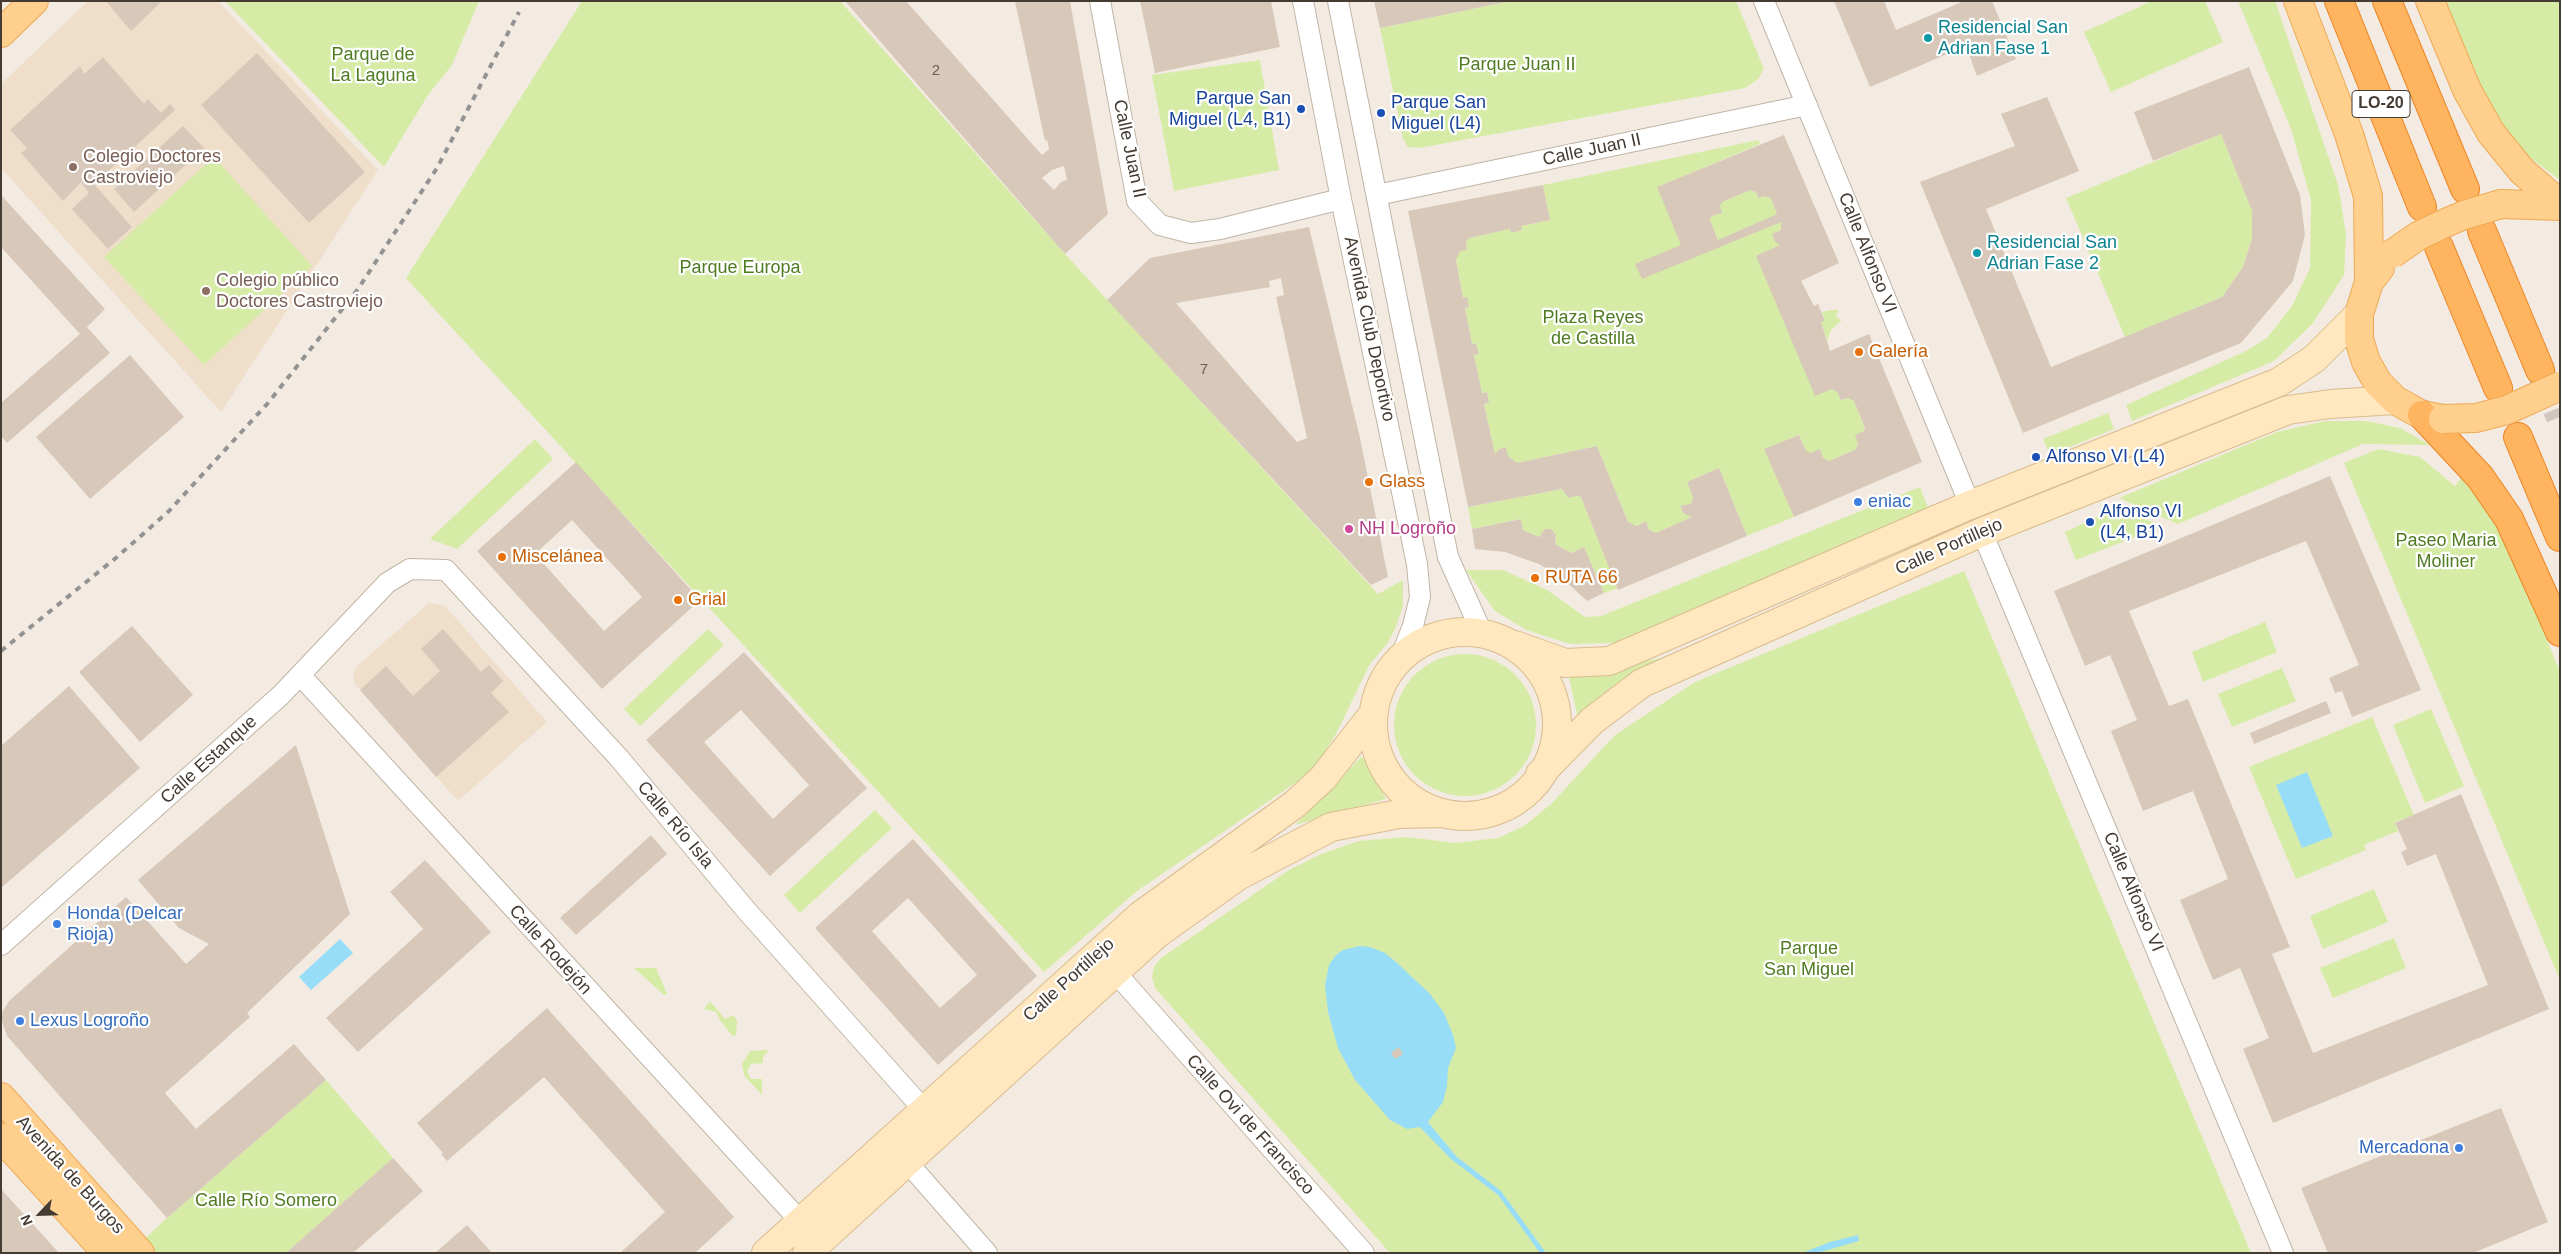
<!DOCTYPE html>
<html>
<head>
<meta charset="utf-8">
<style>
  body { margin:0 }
  #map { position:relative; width:2561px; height:1254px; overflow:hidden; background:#f3ebe2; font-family:Helvetica,sans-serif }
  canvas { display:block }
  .frame { position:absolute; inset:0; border:2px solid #443b32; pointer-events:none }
  .north { position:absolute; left:15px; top:1189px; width:50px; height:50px; -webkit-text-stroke:4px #fff; paint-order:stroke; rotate:246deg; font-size:14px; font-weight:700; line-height:20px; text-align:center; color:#443b32 }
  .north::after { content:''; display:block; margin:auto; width:18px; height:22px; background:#443b32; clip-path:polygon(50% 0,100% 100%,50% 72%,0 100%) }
</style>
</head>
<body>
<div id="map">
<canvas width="2561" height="1254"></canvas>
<div class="frame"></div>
<div class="north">N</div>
</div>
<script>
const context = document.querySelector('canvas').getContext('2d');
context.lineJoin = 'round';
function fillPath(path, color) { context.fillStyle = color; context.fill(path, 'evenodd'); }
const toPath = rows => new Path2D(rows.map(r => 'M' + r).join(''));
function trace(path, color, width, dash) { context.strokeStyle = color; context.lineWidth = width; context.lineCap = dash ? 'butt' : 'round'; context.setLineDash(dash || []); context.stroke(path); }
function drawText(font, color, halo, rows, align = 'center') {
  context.font = font + ' Helvetica,sans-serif'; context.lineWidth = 4.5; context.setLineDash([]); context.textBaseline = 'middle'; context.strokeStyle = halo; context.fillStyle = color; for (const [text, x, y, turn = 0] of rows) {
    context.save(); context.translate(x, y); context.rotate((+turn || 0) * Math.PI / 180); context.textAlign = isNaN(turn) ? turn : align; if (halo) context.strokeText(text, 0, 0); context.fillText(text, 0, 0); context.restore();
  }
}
const education = toPath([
  [88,1,218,1,378,170,221,412,1,168,1,84],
  [429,603,445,606,547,722,458,801,355,684,353,675,357,666]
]);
const green = toPath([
  [225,1,479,1,452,65,428,95,384,167],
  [582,1,840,1,1065,254,1378,594,1403,580,1403,606,1395,629,1387,644,1370,664,1337,732,1314,770,1137,891,1044,972,406,278],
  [1511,1,1736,1,1764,69,1758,79,1745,88,1419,148,1408,147,1403,139,1380,28],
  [2152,1,2205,1,2223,42,2111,92,2084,32],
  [2238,1,2275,1,2338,185,2346,234,2344,275,2313,323,2274,361,2132,421,2126,405,2246,351,2267,338,2292,306,2310,268,2311,200,2291,129],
  [2440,1,2560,1,2560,180,2529,157,2503,127,2482,95],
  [1260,60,1279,170,1174,191,1152,75],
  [2221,134,2252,211,2252,239,2243,267,2222,297,2125,337,2066,198],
  [1758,140,1760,144,1658,187,1685,253,1718,240,1710,220,1712,216,1722,213,1720,206,1722,202,1750,190,1756,192,1758,198,1765,196,1771,198,1782,226,1781,230,1772,234,1780,245,1832,389,1837,392,1841,400,1848,398,1854,401,1865,428,1855,450,1829,461,1823,458,1820,449,1811,453,1806,451,1799,435,1765,449,1794,517,1747,536,1719,468,1687,482,1693,497,1691,504,1680,506,1684,514,1692,517,1656,533,1649,530,1646,521,1637,526,1628,522,1597,446,1517,463,1508,456,1506,447,1499,449,1495,454,1484,404,1489,403,1487,392,1482,393,1474,355,1479,354,1476,343,1472,344,1465,308,1469,307,1463,298,1456,260,1460,251,1467,250,1466,243,1469,238,1510,229,1511,233,1522,230,1521,226,1550,220,1543,185],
  [214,157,312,266,204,365,104,257],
  [1832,310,1838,310,1836,317,1842,320,1831,330,1827,341,1821,322,1825,320,1822,312],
  [2108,413,2114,429,2050,455,2043,439],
  [2325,421,2366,421,2400,428,2430,445,2363,444,2178,524,2119,498,2277,432],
  [535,439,553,459,457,549,430,539],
  [2378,449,2420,457,2455,486,2465,472,2499,522,2560,672,2560,980,2344,463],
  [1920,487,1931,516,1618,643,1570,644,1526,630,1495,611,1466,570,1503,570,1547,590,1585,617,1601,616],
  [1562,489,1568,498,1577,496,1581,497,1618,588,1604,593,1584,547,1571,553,1555,544,1556,535,1551,529,1545,529,1539,537,1523,530,1520,519,1472,529,1468,507],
  [2116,508,2163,526,2076,560,2065,532],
  [1964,571,2251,1253,1390,1253,1155,988,1152,978,1154,967,1161,958,1289,870,1321,854,1359,841,1407,837,1455,843,1498,838,1524,826,1551,804,1615,735,1695,682],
  [2265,622,2277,652,2203,682,2192,652],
  [708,629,724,645,640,726,624,709],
  '1394 725a71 71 0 1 1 142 0a71 71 0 1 1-142 0Z',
  [1666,657,1578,719,1569,677],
  [2282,668,2296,701,2232,727,2218,694],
  [2431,709,2464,786,2425,803,2393,725],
  [2372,717,2414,815,2395,822,2398,831,2364,845,2366,850,2296,879,2249,767],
  [1362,756,1386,799,1295,825],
  [875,810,892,828,800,913,784,895],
  [2374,889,2388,922,2323,949,2310,916],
  [2394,938,2406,968,2333,998,2320,968],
  [634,968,656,968,667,994,664,995],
  [710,1001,725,1019,734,1015,737,1021,736,1035,733,1036,721,1022,716,1012,704,1009],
  [766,1050,768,1051,763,1057,763,1063,751,1064,747,1071,751,1079,762,1079,762,1095,744,1075,742,1064,750,1051],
  [326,1080,393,1158,286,1253,140,1253,135,1248,167,1218]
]);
const water = toPath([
  [2307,772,2333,836,2302,848,2276,785],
  [340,939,353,953,311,990,299,977],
  [1360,946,1370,947,1385,953,1396,962,1430,994,1444,1013,1453,1035,1456,1048,1448,1068,1447,1086,1443,1102,1428,1122,1456,1156,1501,1191,1546,1253,1540,1253,1498,1195,1451,1159,1420,1127,1407,1129,1390,1120,1355,1080,1338,1048,1328,1012,1325,985,1329,965,1336,955,1343,950],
  [1858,1235,1859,1241,1817,1253,1802,1253,1830,1242]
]);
const building = toPath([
  [106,1,162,1,131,31],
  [845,1,906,1,1042,155,1049,149,1047,140,1045,141,1015,1,1070,1,1108,214,1065,254],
  [1064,166,1067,180,1061,182,1054,190,1042,178,1052,170],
  [1140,1,1271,1,1280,47,1155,73],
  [1374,1,1506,1,1506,2,1380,28],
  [1834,1,1884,1,1896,30,1964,1,1992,1,2016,59,1977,76,1966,46,1870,87],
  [257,53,365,172,309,223,201,105],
  [103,57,144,104,148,99,161,113,170,104,175,110,94,184,132,227,108,249,72,209,89,193,81,182,63,201,21,153,27,148,10,130,80,66,84,74],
  [2249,67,2300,195,2305,235,2293,281,2241,343,2023,433,1920,182,2015,146,2001,114,2047,97,2079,171,1986,209,2051,367,2222,297,2243,267,2252,239,2252,211,2221,134,2153,161,2134,112],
  [183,126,204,148,134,212,114,189],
  [1784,135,1839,263,1801,281,1814,306,1818,304,1825,321,1821,322,1830,351,1869,334,1922,462,1794,517,1764,449,1799,435,1806,451,1811,453,1820,449,1823,458,1829,461,1855,450,1858,444,1855,435,1864,431,1865,428,1854,401,1848,398,1841,400,1837,392,1832,389,1815,396,1756,256,1780,245,1775,242,1772,234,1781,230,1781,222,1642,279,1635,264,1681,245,1657,187],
  [1750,190,1756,192,1758,198,1765,196,1771,198,1777,214,1718,240,1710,220,1712,216,1722,213,1720,206,1722,202],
  [1543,185,1550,220,1521,226,1522,230,1511,233,1510,229,1469,238,1466,243,1467,250,1460,251,1456,260,1463,298,1467,297,1469,307,1465,308,1472,344,1476,343,1479,354,1474,355,1482,393,1487,392,1489,403,1484,404,1495,454,1499,449,1506,447,1508,456,1517,463,1597,446,1628,522,1637,526,1646,521,1649,530,1656,533,1692,517,1684,514,1680,506,1691,504,1693,497,1687,482,1719,468,1747,536,1618,590,1581,497,1577,496,1568,498,1562,489,1468,507,1408,211],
  [1,195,105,309,87,327,110,353,7,443,1,436,1,403,80,334,1,247],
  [1309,227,1360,438,1388,577,1371,585,1107,300,1150,258],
  [1281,278,1284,295,1276,297,1307,438,1297,442,1176,303,1270,287,1269,281],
  [130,355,184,417,90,499,36,437],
  [576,462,700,600,602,689,477,551],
  [572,520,642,597,604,631,535,554],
  [2330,476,2421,690,2352,717,2342,691,2335,693,2329,678,2359,665,2306,541,2129,611,2169,706,2188,699,2290,947,2272,954,2313,1053,2488,985,2436,854,2407,866,2401,852,2407,849,2395,823,2461,794,2549,1009,2273,1123,2243,1049,2269,1038,2240,968,2213,980,2180,900,2228,879,2193,791,2143,811,2111,731,2137,720,2110,655,2085,666,2054,591],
  [1521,519,1523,530,1539,537,1545,529,1551,529,1556,535,1555,544,1571,553,1584,547,1604,593,1587,601,1562,578,1539,564,1505,552,1475,549,1472,529],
  [132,626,193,695,140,742,79,672],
  [443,629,481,672,489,665,503,681,491,693,509,712,436,777,360,690,386,666,413,696,440,671,421,649],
  [744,652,867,788,770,876,646,740],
  [741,710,809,785,773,819,704,742],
  [69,686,140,768,1,888,1,746],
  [2326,701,2331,713,2254,744,2250,733],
  [296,745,350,914,247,1013,250,1017,165,1093,196,1129,294,1044,326,1080,167,1218,7,1036,1,1018,3,1011,9,1001,126,897,186,964,209,944,179,928,138,880],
  [651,835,667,854,576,935,560,918],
  [913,839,1037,976,938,1065,815,928],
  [908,898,977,975,940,1008,872,931],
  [425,860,491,932,358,1052,326,1018,423,929,390,892],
  [547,1008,734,1217,695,1253,620,1253,665,1212,544,1077,447,1161,441,1154,443,1153,417,1123],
  [1399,1047,1403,1054,1395,1059,1391,1053],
  [2501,1108,2548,1222,2473,1253,2328,1253,2301,1188],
  [393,1158,423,1191,353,1253,286,1253],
  [1,1189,59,1253,1,1253],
  [467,1225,492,1253,435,1253]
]);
const highwayTunnel = toPath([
  [2540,370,2560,417]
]);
const street = toPath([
  [1100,1,1137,201,1160,225,1191,233,1220,229,1341,199],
  [1303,1,1341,199,1417,564,1420,597,1413,626,1401,656],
  [1338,1,1448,557,1482,633],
  [1764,1,1970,505],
  [1377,195,1807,105],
  [1982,532,2283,1253],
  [301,676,801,1222],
  [1,945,281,695,387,583,410,569,446,570,619,758,746,910,924,1110],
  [1115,972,1364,1253],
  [907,1162,987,1253]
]);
const secondary = toPath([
  '1373 724a92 92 0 1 1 184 0a92 92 0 1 1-184 0Z',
  [1515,645,1565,663,1609,661,1970,505,2279,382,2314,359,2359,314],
  [1540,774,1592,721,1642,683,1982,532,2288,410,2330,404,2395,400],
  [766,1253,1141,915,1295,804,1323,778,1374,713],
  [807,1253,1158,933,1238,876,1331,827,1399,814,1441,813]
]);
const primary = toPath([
  [2298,1,2349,134,2368,196,2369,282],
  [2430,1,2467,90,2491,133,2522,171,2560,204],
  [1,33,34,1],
  [2501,204,2560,206],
  [2380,268,2369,282,2359,314,2359,339,2366,362,2378,383,2395,400,2422,415,2443,419],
  [1,1097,140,1253],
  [1,1137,107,1253]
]);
const highway = toPath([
  [2339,1,2422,207],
  [2387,1,2465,189],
  [2482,231,2540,370],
  [2439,247,2498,388],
  [2422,415,2480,477,2509,519,2560,632],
  [2518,437,2560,537]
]);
const rail = toPath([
  [1,651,117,557,169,511,268,403,358,289,437,168,519,12]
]);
const primaryBridge = toPath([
  [2392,254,2418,236,2443,224,2464,215,2501,204],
  [2443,419,2476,418,2507,410,2560,386]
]);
const markers = [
  [1928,38,5,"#0f9aa8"],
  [1301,109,5,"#1a4fb4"],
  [1381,113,5,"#1a4fb4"],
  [73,167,5,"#8d6e63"],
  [1977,253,5,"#0f9aa8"],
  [206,291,5,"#8d6e63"],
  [1859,352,5,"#e8710a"],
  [2036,457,5,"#1a4fb4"],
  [1369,482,5,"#e8710a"],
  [1858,502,5,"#3f7fe0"],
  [2090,522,5,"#1a4fb4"],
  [1349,529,5,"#d1479c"],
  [502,557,5,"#e8710a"],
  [1535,578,5,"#e8710a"],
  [678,600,5,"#e8710a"],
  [57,924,5,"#3f7fe0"],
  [20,1021,5,"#3f7fe0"],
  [2459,1148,5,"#3f7fe0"]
];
const numberNames = [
  ["2",936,71],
  ["7",1204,370]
];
const shields = [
  [2381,104,58]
];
const shieldNames = [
  ["LO-20",2381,104]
];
const cultureNames = [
  ["Residencial San",1938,28],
  ["Adrian Fase 1",1938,49],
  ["Residencial San",1987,243],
  ["Adrian Fase 2",1987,264]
];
const parkNames = [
  ["Parque de",373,55],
  ["La Laguna",373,76],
  ["Parque Juan II",1517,65],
  ["Parque Europa",740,268],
  ["Plaza Reyes",1593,318],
  ["de Castilla",1593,339],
  ["Paseo Maria",2446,541],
  ["Moliner",2446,562],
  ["Parque",1809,949],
  ["San Miguel",1809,970],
  ["Calle Río Somero",266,1201]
];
const transitNames = [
  ["Parque San",1291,99,"right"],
  ["Miguel (L4, B1)",1291,120,"right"],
  ["Parque San",1391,103],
  ["Miguel (L4)",1391,124],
  ["Alfonso VI (L4)",2046,457],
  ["Alfonso VI",2100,512],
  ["(L4, B1)",2100,533]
];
const streetNames = [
  ["Calle Juan II",1129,149,78],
  ["Calle Juan II",1592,150,-12],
  ["Calle Alfonso VI",1867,253,68],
  ["Avenida Club Deportivo",1369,329,78],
  ["Calle Portillejo",1949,547,-24],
  ["Calle Estanque",209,760,-42],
  ["Calle Río Isla",675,825,50],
  ["Calle Alfonso VI",2133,892,67],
  ["Calle Rodejón",550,950,48],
  ["Calle Portillejo",1069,980,-42],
  ["Calle Ovi de Francisco",1250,1125,48],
  ["Avenida de Burgos",70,1175,48]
];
const educationNames = [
  ["Colegio Doctores",83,157],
  ["Castroviejo",83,178],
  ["Colegio público",216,281],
  ["Doctores Castroviejo",216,302]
];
const foodNames = [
  ["Galería",1869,352],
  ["Glass",1379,482],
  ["Miscelánea",512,557],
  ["RUTA 66",1545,578],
  ["Grial",688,600]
];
const shopNames = [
  ["eniac",1868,502],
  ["Honda (Delcar",67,914],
  ["Rioja)",67,935],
  ["Lexus Logroño",30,1021],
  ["Mercadona",2449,1148,"right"]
];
const hotelNames = [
  ["NH Logroño",1359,529]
];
fillPath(education, '#eedeca');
fillPath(green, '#d6eca6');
fillPath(water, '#97ddf7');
fillPath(building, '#d8c8b9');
trace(highwayTunnel, '#d0c8bf', 28, [28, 14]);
trace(street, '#c1b4a6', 22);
trace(secondary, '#dabc8e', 30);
trace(primary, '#eeaa54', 30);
trace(highway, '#ec8523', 30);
trace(street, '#fff', 20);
trace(secondary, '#ffe7bf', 28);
trace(primary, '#ffcf8e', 28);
trace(highway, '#ffb460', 28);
trace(rail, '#939393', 4, [6, 6]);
trace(primaryBridge, '#eeaa54', 30, []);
trace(primaryBridge, '#ffcf8e', 28);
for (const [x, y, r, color] of markers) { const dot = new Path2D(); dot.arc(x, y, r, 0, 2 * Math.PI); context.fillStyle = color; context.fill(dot); trace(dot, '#fff', 2); }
drawText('15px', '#695e54', null, numberNames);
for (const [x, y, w] of shields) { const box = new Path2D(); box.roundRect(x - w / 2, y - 13.5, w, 27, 4); context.fillStyle = '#fff'; context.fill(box); trace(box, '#443b32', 1); }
drawText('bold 16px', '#443b32', null, shieldNames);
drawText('18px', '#0d838f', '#fff', cultureNames, 'left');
drawText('18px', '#4f7b21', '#fff', parkNames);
drawText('18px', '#164399', '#fff', transitNames, 'left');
drawText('18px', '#443b32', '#fff', streetNames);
drawText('18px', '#785e54', '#fff', educationNames, 'left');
drawText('18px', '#c56008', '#fff', foodNames, 'left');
drawText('18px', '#366cbe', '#fff', shopNames, 'left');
drawText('18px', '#b23c85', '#fff', hotelNames, 'left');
</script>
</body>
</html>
